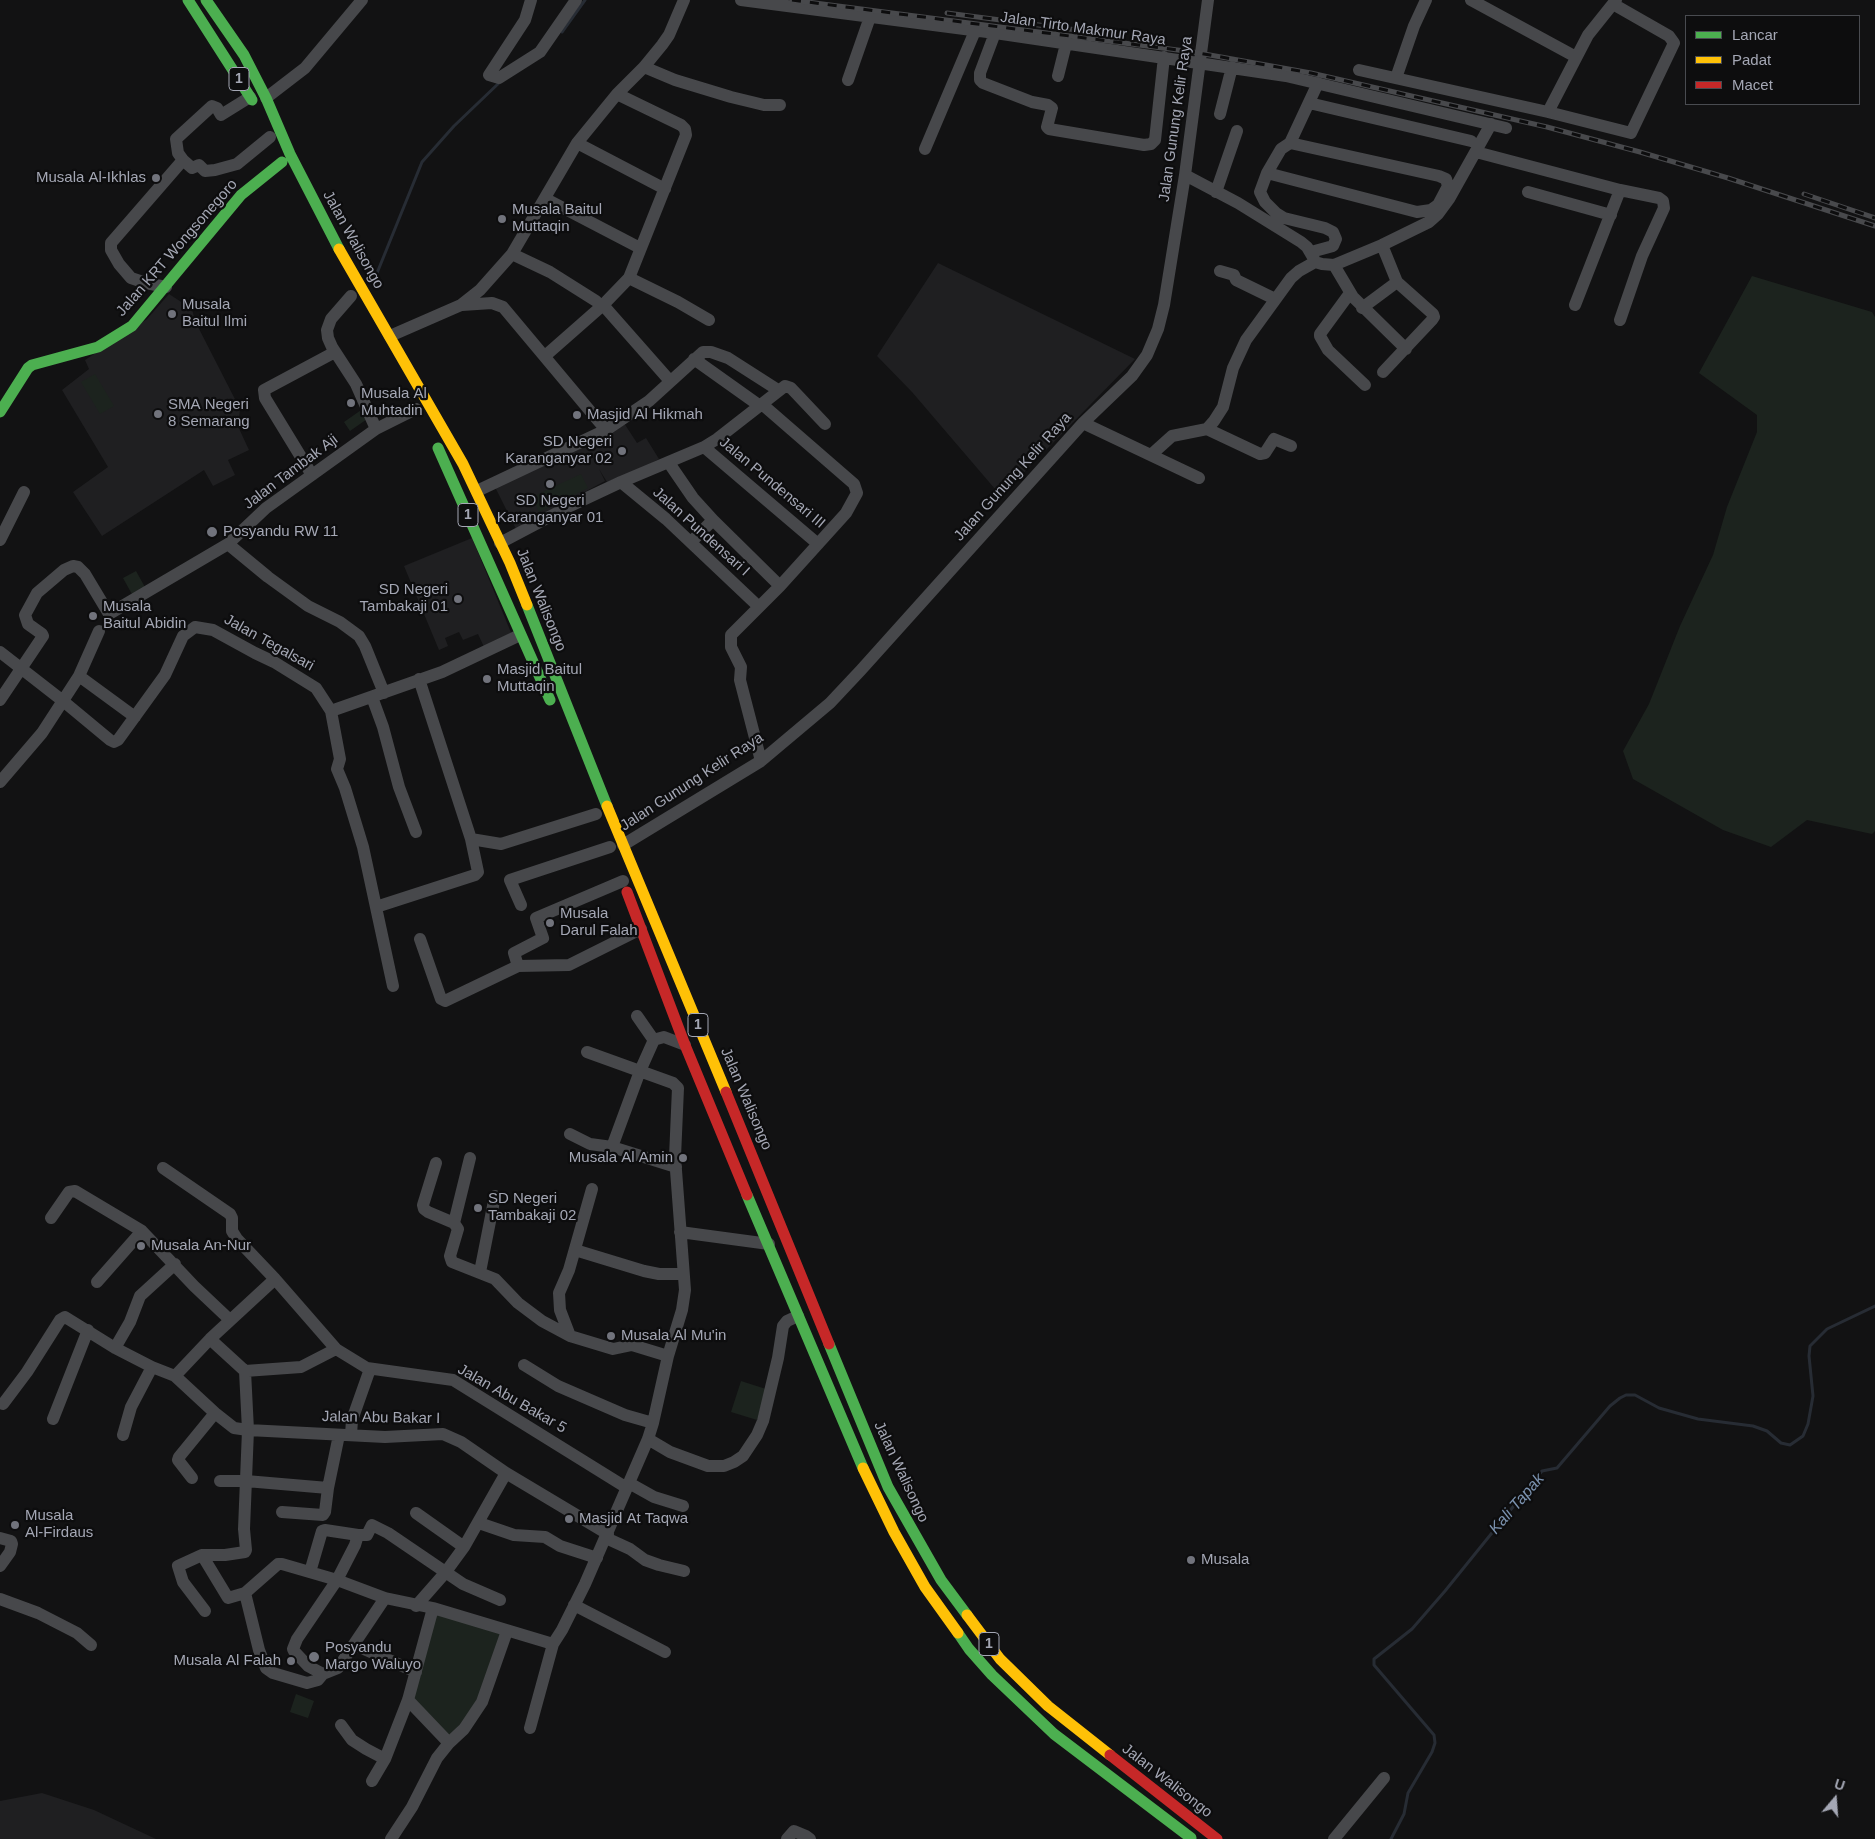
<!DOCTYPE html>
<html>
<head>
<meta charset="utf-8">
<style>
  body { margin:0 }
  #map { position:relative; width:1875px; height:1839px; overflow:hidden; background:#121213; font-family:Arial,sans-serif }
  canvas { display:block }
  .legend { position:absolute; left:1685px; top:15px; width:175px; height:90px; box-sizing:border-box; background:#0d0d0e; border:1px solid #494b50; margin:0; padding:6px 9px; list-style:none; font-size:15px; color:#a4a7b4 }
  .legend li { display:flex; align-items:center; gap:10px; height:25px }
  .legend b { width:25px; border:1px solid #494b50 }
  .north { position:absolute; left:1810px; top:1774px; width:50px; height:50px; -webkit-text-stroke:4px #0d0d0e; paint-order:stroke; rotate:18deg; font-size:14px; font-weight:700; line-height:20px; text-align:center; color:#a4a7b4 }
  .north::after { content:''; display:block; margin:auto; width:18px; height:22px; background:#a4a7b4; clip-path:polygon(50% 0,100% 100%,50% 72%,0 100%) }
</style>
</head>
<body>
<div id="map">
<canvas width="1875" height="1839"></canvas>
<ul class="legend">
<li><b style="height:6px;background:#4caf50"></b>Lancar</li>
<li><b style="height:6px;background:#ffc107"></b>Padat</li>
<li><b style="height:6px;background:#c62828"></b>Macet</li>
</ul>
<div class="north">U</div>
</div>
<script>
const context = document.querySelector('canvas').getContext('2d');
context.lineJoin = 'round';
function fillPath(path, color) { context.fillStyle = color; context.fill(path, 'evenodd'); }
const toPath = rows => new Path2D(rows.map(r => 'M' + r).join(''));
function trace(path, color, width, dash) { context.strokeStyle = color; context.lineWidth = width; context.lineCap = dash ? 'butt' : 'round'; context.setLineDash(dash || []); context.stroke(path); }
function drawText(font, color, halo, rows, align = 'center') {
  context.font = font + ' Arial,sans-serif'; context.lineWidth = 4.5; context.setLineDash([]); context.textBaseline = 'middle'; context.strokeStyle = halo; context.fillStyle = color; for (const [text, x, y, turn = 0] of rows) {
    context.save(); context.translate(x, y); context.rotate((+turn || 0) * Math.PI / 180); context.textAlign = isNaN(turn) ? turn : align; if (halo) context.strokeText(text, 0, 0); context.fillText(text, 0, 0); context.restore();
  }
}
const built = toPath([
  [938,263,1135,359,1001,496,912,392,877,356],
  [169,294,192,309,195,321,240,409,239,419,236,422,249,450,228,460,235,475,213,486,204,470,102,536,73,492,108,467,62,390,89,369,85,360,147,319],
  [622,420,637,443,646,438,659,459,643,468,607,482,599,469,605,481,516,529,495,487],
  [472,538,512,635,484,647,478,634,463,640,459,632,445,638,448,646,439,650,404,566],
  [42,1793,94,1810,156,1839,0,1839,0,1801]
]);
const green = toPath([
  [1752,276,1872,312,1875,317,1875,831,1872,834,1807,820,1771,847,1723,830,1633,779,1623,751,1649,704,1680,626,1713,555,1727,507,1757,432,1757,415,1699,373],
  [95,374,114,406,100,414,81,382],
  [364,408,370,417,350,431,344,422],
  [581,474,588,488,539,512,532,497],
  [136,571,146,589,133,596,123,578],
  [741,1381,766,1389,757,1420,731,1412],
  [436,1613,504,1633,480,1702,449,1740,411,1697],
  [296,1694,314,1701,308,1718,290,1712]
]);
const stream = toPath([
  [562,32,585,0],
  [375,278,422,162,454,126,500,82],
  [1391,1839,1404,1814,1408,1793,1432,1752,1435,1743,1434,1735,1374,1665,1374,1659,1412,1629,1445,1591,1542,1471,1557,1468,1610,1406,1620,1398,1626,1395,1635,1395,1659,1408,1698,1419,1753,1426,1767,1431,1781,1443,1790,1445,1803,1436,1808,1424,1813,1396,1809,1356,1810,1346,1827,1329,1875,1306]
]);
const street = toPath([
  [531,0,525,20,489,75,499,78,540,52,576,0],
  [741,0,995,33,1286,76,1506,128],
  [1471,0,1576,57],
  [995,33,980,73,980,80,983,83,1032,102,1048,105,1052,108,1047,127,1049,129,1144,145,1151,144,1155,140,1164,57],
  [644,67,675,80,731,97,764,105,780,105],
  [1359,70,1548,112,1631,133,1674,43,1669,36,1613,4],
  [1058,76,1066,44],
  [1396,78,1414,26,1426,0],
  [848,80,870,17],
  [266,98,305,68,362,0],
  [1309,103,1471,141],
  [1548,112,1588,35,1616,0],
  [1220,114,1232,67],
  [577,143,665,189],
  [925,149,975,31],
  [1476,152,1620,190,1659,198,1663,201,1664,208,1642,256,1620,320],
  [183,160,192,168,199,165,205,171,215,170,237,164,270,137],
  [1267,173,1417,212,1431,210,1438,205,1448,186,1446,179,1439,176,1290,143],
  [1185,175,1238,203,1301,242,1307,247,1314,259],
  [1216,192,1237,131],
  [1528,192,1611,215],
  [546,199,640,248],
  [1382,245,1397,282,1433,314,1434,317,1432,320,1383,372],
  [1311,252,1333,246,1336,239,1333,232,1325,228,1284,218,1276,213,1265,202,1260,192,1267,173,1281,149,1290,143,1318,83],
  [512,254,550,272,596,301],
  [1334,265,1353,297,1406,349],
  [1220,271,1234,275,1236,280,1275,299],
  [629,278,678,302,709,320],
  [166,287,146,283,131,278,119,264,111,250,111,243,183,160,178,153,176,139,212,106,217,108,221,115,250,97],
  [1350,293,1320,334,1320,336,1328,350,1365,385],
  [351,296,331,319,327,330,328,338,332,347,356,384,376,429],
  [462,305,492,303,503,307,606,430],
  [603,305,670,381],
  [1575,305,1620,190],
  [1362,308,1397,282],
  [390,336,461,305,480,290,512,254,577,143,617,94,644,67,662,45,669,35,684,0],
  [545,356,603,305,629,278,686,135,685,129,681,125,617,94],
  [694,359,760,406],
  [1083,423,1199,478],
  [1207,429,1260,454,1265,453,1274,439,1291,446],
  [704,447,818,544],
  [1152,454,1172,436,1207,429,1214,421,1223,407,1233,368,1246,340,1291,278,1299,271,1315,262,1322,264,1334,265,1382,245,1429,222,1438,214,1449,199,1491,124],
  [669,463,693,498,713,520,780,586],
  [312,475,265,398,264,390,335,352],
  [621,482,666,519,759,607],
  [477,491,606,430,649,401,703,352,711,352,728,358,778,390],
  [0,540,24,492],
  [691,542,713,520],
  [500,543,570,506,621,482,704,447,717,439,785,386,791,388,825,424],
  [228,544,268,577,308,606,340,622,359,636,365,646,384,693],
  [0,652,63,701,110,740,114,742,118,740,165,675,183,636,195,627,213,630,255,653,274,662,316,688,331,711,340,759,337,769,345,788,363,847,393,986],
  [79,676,135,717],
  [372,697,383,727,399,787,416,832],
  [0,700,43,636,42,634,28,624,25,615,37,593,64,570,73,566,78,567,85,574,109,614,228,544,266,508,376,429,416,409],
  [331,711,442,672,520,635],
  [761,761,740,680,741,667,731,647,731,635,780,586,846,513,857,493,854,484,763,405],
  [0,782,42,733,79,676,99,631],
  [471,839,501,844,596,814],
  [623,845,761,761,830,703,861,670,1083,423,1132,376,1147,355,1158,329,1164,305,1185,175,1208,0],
  [521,905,510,880,610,847],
  [376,907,475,875,478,872,471,839,419,679],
  [420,939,441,999,445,1001,518,966,569,965,641,929],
  [518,966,514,953,543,938,536,918,623,881],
  [653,1040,664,1037,685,1045],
  [570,1134,590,1144,612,1147,676,1167],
  [612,1147,640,1071,653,1042,653,1039,637,1016],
  [470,1158,454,1223,458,1229,450,1256,452,1262,495,1279,518,1303,542,1321,570,1336,613,1349,632,1345,668,1356],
  [436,1163,423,1205,424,1209,428,1212,454,1223],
  [163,1168,230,1214,232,1218,232,1231,237,1239,275,1279],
  [51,1218,69,1192,75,1191,142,1231,194,1286,230,1320],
  [680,1232,769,1244],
  [575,1250,644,1271,659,1274,683,1274],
  [480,1272,495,1196],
  [97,1282,142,1231],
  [570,1336,560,1310,559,1293,569,1270,592,1189],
  [115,1348,130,1322,140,1296,175,1264],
  [524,1365,558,1386,625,1415,653,1423],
  [245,1371,301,1367,336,1349],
  [175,1376,210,1339,275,1279,336,1349,367,1368,453,1380,627,1488],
  [3,1404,27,1372,60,1320,65,1317,115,1348,152,1367,175,1376,215,1413,234,1428,248,1430,385,1437,443,1434,461,1442,506,1473,608,1534],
  [53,1419,88,1330],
  [123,1435,131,1407,152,1367],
  [351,1435,352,1420,370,1369],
  [648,1439,670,1452,708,1466,724,1466,734,1462,743,1456,757,1435,763,1421,778,1358,783,1326,787,1321,798,1316],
  [192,1478,178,1460,179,1457,215,1413],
  [220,1481,246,1481,328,1488,339,1435],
  [629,1483,654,1497,683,1506],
  [282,1512,323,1515,325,1512,328,1488],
  [416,1513,464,1547],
  [479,1523,514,1535,545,1537,560,1546,597,1558],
  [0,1538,11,1541,12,1544,10,1552,0,1566],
  [606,1538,630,1549,645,1560,659,1565,684,1571],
  [202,1555,228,1598,245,1593],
  [310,1572,322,1531,325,1530,358,1535],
  [385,1598,338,1668,323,1674,318,1680,307,1683,273,1673,266,1668,259,1650,245,1593,278,1564,282,1564,337,1580,385,1598,433,1608,553,1644],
  [0,1599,38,1613,77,1633,91,1645],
  [574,1605,665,1652],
  [416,1606,445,1573,464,1547,506,1473],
  [205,1611,183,1582,178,1566,202,1555,225,1555,245,1552,246,1550,244,1529,248,1430,245,1371,210,1339],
  [355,1645,416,1672],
  [323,1674,308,1666,294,1651,293,1649,297,1639,337,1580,355,1545,358,1535,367,1535,372,1525,388,1533,463,1584,500,1600],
  [408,1700,449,1743],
  [341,1725,352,1740,366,1749,385,1759],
  [530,1728,553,1644,562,1630,585,1584,648,1439,653,1423,668,1356,682,1310,685,1290,675,1157,678,1088,673,1083,587,1052],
  [372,1781,385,1759,408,1700,433,1608],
  [391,1839,412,1807,437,1758,449,1743,464,1729,482,1702,507,1631],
  [787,1839,794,1831,806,1836,810,1839],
  [1334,1839,1384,1778]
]);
const fast = toPath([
  [188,0,252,100],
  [206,0,244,55,266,98,290,154,339,249],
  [0,412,28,368,32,365,98,347,132,326,241,195,282,162],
  [438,448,550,700],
  [527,605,607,806],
  [747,1195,863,1468],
  [829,1344,888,1487,941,1580,967,1615],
  [958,1633,969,1649,992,1675,1054,1734,1191,1838]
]);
const slow = toPath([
  [339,249,463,464,510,563,527,605],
  [607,806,726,1092],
  [863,1468,894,1532,925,1587,958,1633],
  [967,1615,1000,1659,1048,1706,1110,1755]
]);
const jam = toPath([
  [627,892,685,1045,747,1195],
  [726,1092,829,1344],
  [1110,1755,1217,1839]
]);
const rail = toPath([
  [792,0,1193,52,1311,73,1547,127,1640,152,1728,178,1875,226],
  [947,13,1115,35],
  [1804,194,1875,218]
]);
const markers = [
  [156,178,5,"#71737c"],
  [502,219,5,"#71737c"],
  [172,314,5,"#71737c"],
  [351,403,5,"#71737c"],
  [158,414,5,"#71737c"],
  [577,415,5,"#71737c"],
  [622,451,5,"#71737c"],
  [550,484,5,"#71737c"],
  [212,532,6,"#71737c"],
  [458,599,5,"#71737c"],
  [93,616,5,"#71737c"],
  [487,679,5,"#71737c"],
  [550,923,5,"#71737c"],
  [683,1158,5,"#71737c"],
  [478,1208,5,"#71737c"],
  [141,1246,5,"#71737c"],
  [611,1336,5,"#71737c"],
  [569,1519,5,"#71737c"],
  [15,1525,5,"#71737c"],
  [1191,1560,5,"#71737c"],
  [314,1657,6,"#71737c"],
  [291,1661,5,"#71737c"]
];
const shields = [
  [239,79,20],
  [468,515,20],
  [698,1025,20],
  [989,1644,20]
];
const shieldNames = [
  ["1",239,79],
  ["1",468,515],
  ["1",698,1025],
  ["1",989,1644]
];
const streetNames = [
  ["Jalan Tirto Makmur Raya",1083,29,8],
  ["Jalan Gunung Kelir Raya",1176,119,-82],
  ["Jalan Walisongo",353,240,61],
  ["Jalan KRT Wongsonegoro",177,248,-49],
  ["Jalan Tambak Aji",291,472,-37],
  ["Jalan Gunung Kelir Raya",1013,477,-48],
  ["Jalan Pundensari III",772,483,40],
  ["Jalan Pundensari I",701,532,42],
  ["Jalan Walisongo",541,600,68],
  ["Jalan Tegalsari",269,643,29],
  ["Jalan Gunung Kelir Raya",692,782,-33],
  ["Jalan Walisongo",746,1099,67],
  ["Jalan Abu Bakar 5",512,1399,30],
  ["Jalan Abu Bakar I",381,1418,1],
  ["Jalan Walisongo",901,1472,65],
  ["Jalan Walisongo",1167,1781,38]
];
const poiNames = [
  ["Musala Al-Ikhlas",146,178,"right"],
  ["Musala Baitul",512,210],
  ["Muttaqin",512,227],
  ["Musala",182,305],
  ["Baitul Ilmi",182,322],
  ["Musala Al",361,394],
  ["Muhtadin",361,411],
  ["SMA Negeri",168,405],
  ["8 Semarang",168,422],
  ["Masjid Al Hikmah",587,415],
  ["SD Negeri",612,442,"right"],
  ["Karanganyar 02",612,459,"right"],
  ["SD Negeri",550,501,"center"],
  ["Karanganyar 01",550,518,"center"],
  ["Posyandu RW 11",223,532],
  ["SD Negeri",448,590,"right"],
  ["Tambakaji 01",448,607,"right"],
  ["Musala",103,607],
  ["Baitul Abidin",103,624],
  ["Masjid Baitul",497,670],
  ["Muttaqin",497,687],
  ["Musala",560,914],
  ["Darul Falah",560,931],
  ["Musala Al Amin",673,1158,"right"],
  ["SD Negeri",488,1199],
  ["Tambakaji 02",488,1216],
  ["Musala An-Nur",151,1246],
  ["Musala Al Mu'in",621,1336],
  ["Musala",25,1516],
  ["Al-Firdaus",25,1533],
  ["Masjid At Taqwa",579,1519],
  ["Musala",1201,1560],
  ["Posyandu",325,1648],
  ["Margo Waluyo",325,1665],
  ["Musala Al Falah",281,1661,"right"]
];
const waterNames = [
  ["Kali Tapak",1517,1504,-49]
];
fillPath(built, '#1f1f21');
fillPath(green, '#1c231e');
trace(stream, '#272c34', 3);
trace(street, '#47484b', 12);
trace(fast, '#4caf50', 11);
trace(slow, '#ffc107', 11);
trace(jam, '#c62828', 11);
trace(rail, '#48494c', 5);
trace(rail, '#0d0d0e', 3, [9]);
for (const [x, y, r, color] of markers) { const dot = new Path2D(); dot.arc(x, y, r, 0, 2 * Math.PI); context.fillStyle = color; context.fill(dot); trace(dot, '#0d0d0e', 2); }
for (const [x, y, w] of shields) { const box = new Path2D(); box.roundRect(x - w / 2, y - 11.5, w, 23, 4); context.fillStyle = '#0d0d0e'; context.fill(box); trace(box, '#a4a7b4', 1); }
drawText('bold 14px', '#a4a7b4', null, shieldNames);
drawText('15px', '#a4a7b4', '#0d0d0e', streetNames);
drawText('15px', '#a4a7b4', '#0d0d0e', poiNames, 'left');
drawText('italic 16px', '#7b92af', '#0d0d0e', waterNames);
</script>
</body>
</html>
